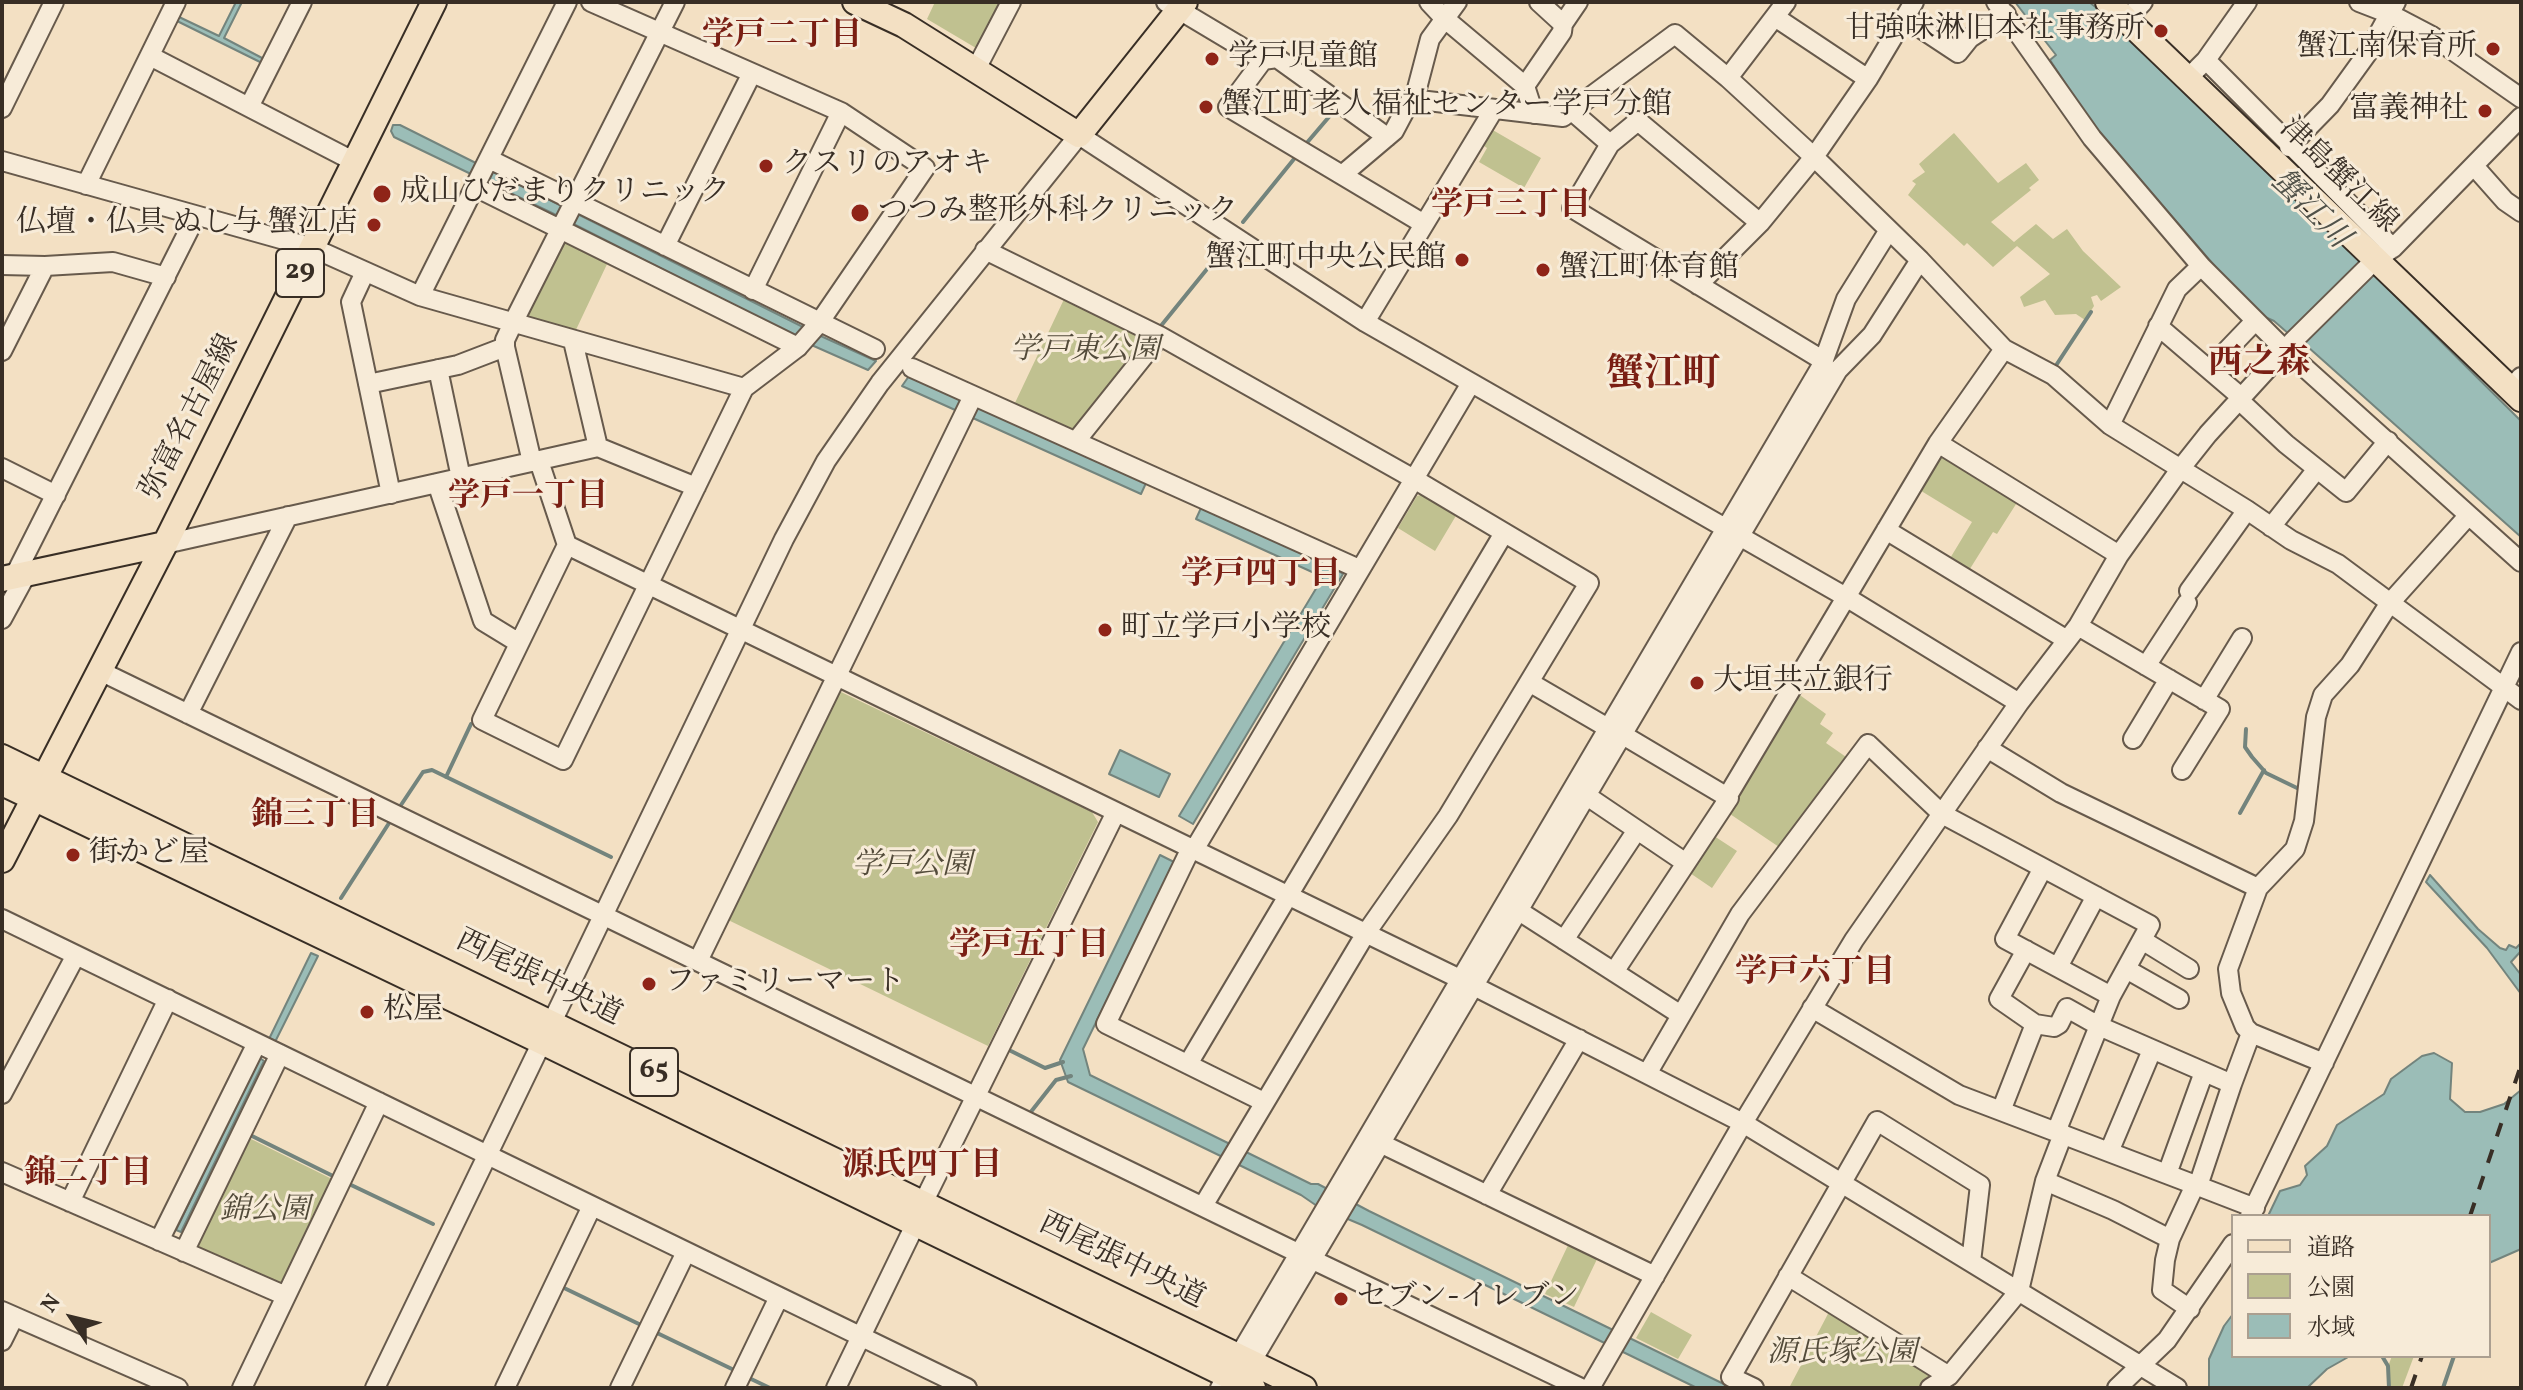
<!DOCTYPE html>
<html>
<head>
<meta charset="utf-8">
<style>
  body { margin:0 }
  #map { position:relative; width:2523px; height:1390px; overflow:hidden; background:#f3e0c3; font-family:Vollkorn,"Noto Serif JP",serif }
  canvas { display:block }
  .frame { position:absolute; inset:0; border:4px solid #382e25; pointer-events:none }
  .legend { position:absolute; left:2231px; top:1214px; width:260px; height:144px; box-sizing:border-box; background:#f7ebd8; border:2px solid #ab9f90; margin:0; padding:10px 14px; list-style:none; font-size:24px; color:#382e25 }
  .legend li { display:flex; align-items:center; gap:16px; height:40px }
  .legend b { width:40px; border:2px solid #ab9f90 }
  .north { position:absolute; left:32px; top:1278px; width:80px; height:80px; -webkit-text-stroke:6px #f7ebd8; paint-order:stroke; rotate:305deg; font-size:22px; font-weight:700; line-height:32px; text-align:center; color:#382e25 }
  .north::after { content:''; display:block; margin:auto; width:28px; height:36px; background:#382e25; clip-path:polygon(50% 0,100% 100%,50% 72%,0 100%) }
</style>
</head>
<body>
<div id="map">
<canvas width="2523" height="1390"></canvas>
<div class="frame"></div>
<ul class="legend">
<li><b style="height:10px;background:#f3e0c3"></b>道路</li>
<li><b style="height:22px;background:#c0c190"></b>公園</li>
<li><b style="height:22px;background:#9bbdb7"></b>水域</li>
</ul>
<div class="north">N</div>
</div>
<script>
const context = document.querySelector('canvas').getContext('2d');
context.lineJoin = 'round';
function fillPath(path, color) { context.fillStyle = color; context.fill(path, 'evenodd'); }
const toPath = rows => new Path2D(rows.map(r => 'M' + r).join(''));
function trace(path, color, width, dash) { context.strokeStyle = color; context.lineWidth = width; context.lineCap = dash ? 'butt' : 'round'; context.setLineDash(dash || []); context.stroke(path); }
function drawText(font, color, halo, rows, align = 'center') {
  context.font = font + ' Vollkorn,"Noto Serif JP",serif'; context.lineWidth = 6; context.setLineDash([]); context.textBaseline = 'middle'; context.strokeStyle = halo; context.fillStyle = color; for (const [text, x, y, turn = 0] of rows) {
    context.save(); context.translate(x, y); context.rotate((+turn || 0) * Math.PI / 180); context.textAlign = isNaN(turn) ? turn : align; if (halo) context.strokeText(text, 0, 0); context.fillText(text, 0, 0); context.restore();
  }
}
const green = toPath([
  [935,2,1007,2,981,51,927,19],
  [1491,129,1541,158,1524,188,1479,162,1487,148,1481,144],
  [1954,133,1998,183,2026,163,2039,180,2029,188,2031,190,1991,222,2014,242,2036,224,2053,239,2067,229,2083,251,2121,287,2101,301,2097,295,2091,297,2094,306,2085,320,2076,314,2055,315,2045,300,2024,307,2020,297,2050,274,2017,246,1993,267,1967,243,1964,246,1908,195,1916,184,1912,181,1925,172,1919,164],
  [568,241,608,262,574,334,527,322,526,316,562,243],
  [1066,295,1149,337,1072,432,1014,405],
  [1944,456,2018,501,1997,534,1993,532,1968,572,1949,560,1972,522,1918,489,1937,459],
  [1424,494,1457,514,1435,551,1398,528,1417,496],
  [841,692,1092,812,1098,822,988,1046,724,918,832,696],
  [1797,693,1826,714,1820,724,1833,733,1826,743,1849,759,1782,849,1727,812],
  [1711,834,1737,851,1712,888,1687,871],
  [247,1137,334,1180,284,1285,280,1286,198,1249,196,1244],
  [1570,1241,1599,1255,1574,1307,1545,1294],
  [1830,1310,1934,1373,1933,1380,1920,1388,1789,1388],
  [1651,1312,1692,1335,1678,1359,1636,1338],
  [2392,1356,2414,1356,2402,1388,2387,1388,2387,1369]
]);
const water = toPath([
  [236,2,242,2,224,38,264,59,262,63,175,20,177,16,219,36,236,2],
  [2015,2,2089,2,2102,12,2361,260,2370,271,2521,421,2521,537,2308,347,2297,341,2274,321,2265,317,2219,271,2092,124,2050,60,2056,55,2015,2],
  [393,125,400,125,823,337,876,361,868,370,807,343,552,213,394,137,391,131,393,125],
  [909,376,1146,483,1141,494,902,386,909,376],
  [1201,508,1330,565,1343,574,1193,824,1179,816,1323,577,1196,519,1201,508],
  [1120,750,1170,774,1159,797,1109,774,1120,750],
  [1160,855,1174,862,1083,1049,1090,1075,1311,1184,1318,1184,1369,1211,1732,1388,1697,1388,1362,1225,1317,1206,1301,1195,1068,1082,1060,1060,1160,855],
  [2430,875,2478,929,2500,948,2506,950,2509,945,2516,948,2521,943,2521,951,2511,962,2521,975,2521,994,2487,948,2426,882,2430,875],
  [311,953,318,956,275,1042,269,1039,311,953],
  [2434,1053,2452,1063,2450,1099,2465,1112,2480,1112,2504,1104,2521,1090,2521,1249,2489,1263,2489,1216,2268,1216,2280,1191,2300,1185,2307,1175,2305,1166,2327,1146,2337,1125,2384,1094,2391,1079,2422,1056,2434,1053],
  [260,1058,264,1061,181,1232,176,1230,260,1058],
  [2233,1314,2233,1356,2350,1356,2327,1369,2307,1388,2209,1388,2209,1359,2224,1326,2233,1314]
]);
const stream = toPath([
  [1305,145,1334,111],
  [1243,222,1294,159],
  [1160,327,1220,253],
  [2053,370,2091,312],
  [2246,729,2245,747,2252,757,2266,773,2297,788],
  [446,777,471,724],
  [399,808,423,772,432,770,611,857],
  [2240,813,2264,770],
  [341,898,391,820],
  [1011,1051,1045,1068,1063,1062],
  [1030,1113,1056,1080,1071,1076],
  [250,1135,335,1177],
  [349,1184,433,1224],
  [562,1287,641,1325],
  [655,1332,734,1370],
  [2382,1356,2388,1366,2389,1388],
  [749,1378,770,1388],
  [2443,1388,2454,1356]
]);
const minor = toPath([
  [1166,2,1263,60,1277,58,1387,137],
  [1429,2,1444,18,1525,86,1534,114],
  [1539,2,1563,24],
  [1996,2,2092,138,2201,266,2285,350,2521,562],
  [2359,2,2390,14,2432,36,2521,98],
  [1775,17,1868,79],
  [1905,18,1958,53,1970,38,2006,14],
  [2127,19,2143,2],
  [150,56,355,162],
  [1263,60,1228,107,1424,224],
  [2206,60,2393,248],
  [976,69,1011,2],
  [1728,78,1786,2],
  [2188,78,2206,60,2247,2],
  [1525,86,1562,32,1563,24,1578,2],
  [1414,100,1430,39,1457,2],
  [249,107,302,2],
  [2,108,54,2],
  [1572,111,1610,144],
  [2289,147,2330,105,2369,51,2396,2],
  [489,159,875,349],
  [2,161,313,248,420,296,744,388],
  [2474,166,2505,201,2521,212],
  [1342,175,1394,131,1411,99,1563,117,1675,34,1728,78,1814,157,1920,260,2004,349,2053,375,2110,425,2247,510,2291,540,2338,564,2521,700],
  [86,185,176,2],
  [475,187,798,347],
  [1760,223,1638,121,1610,144,1572,208,1824,361],
  [665,246,752,73],
  [985,250,1160,336,1414,479,1589,583,1448,816,1366,933,1203,1206],
  [2,265,45,266,113,262,166,277],
  [365,272,351,302,391,494],
  [1698,285,1760,223,1814,157,1868,79,1914,2],
  [753,290,841,112],
  [420,296,567,2],
  [1365,322,1494,109],
  [2158,326,2241,397],
  [573,341,598,447],
  [505,347,532,462],
  [2,351,45,266],
  [912,368,1359,569],
  [438,369,461,478],
  [2209,369,2255,321],
  [2519,379,2521,377],
  [368,384,458,365,505,347,505,340,513,323,675,2],
  [2239,400,2286,444,2346,492,2388,441],
  [2110,425,2177,289,2201,266],
  [1076,441,1160,336],
  [1938,443,2119,555],
  [539,461,567,545,482,720,563,760,744,388,798,347,819,323,925,168,841,112,591,2],
  [2,468,56,495],
  [437,483,483,621,519,643],
  [2271,527,2317,469],
  [1886,530,2067,640],
  [165,544,598,447,696,487],
  [567,545,1460,979,1743,1123,2177,1388],
  [14,577,196,216],
  [2189,591,2247,510],
  [2,619,27,573],
  [2078,626,2220,709,2182,770],
  [2146,666,2187,603],
  [100,671,1298,1253],
  [1529,682,1608,728],
  [2204,700,2242,638],
  [188,714,288,516],
  [2133,739,2169,679],
  [1987,748,2061,793,2258,888],
  [1587,796,1686,863],
  [1727,797,1938,443,2004,349],
  [1191,848,1106,1024,1264,1102],
  [1194,850,1471,383],
  [2043,868,2005,939,2111,996],
  [1519,911,1681,1015],
  [2,919,967,1388],
  [1564,940,1637,830],
  [2142,940,2189,969],
  [2026,950,1999,999,2035,1024],
  [698,961,973,396],
  [2058,967,2096,896],
  [2126,969,2179,999],
  [1614,972,1729,798,1623,735],
  [1812,1008,1959,1095,2198,1186,2232,1084,2099,1026,2067,1008,2059,1024,2054,1027,2035,1024,2001,1111],
  [552,1022,784,539,826,461,880,383,1079,135,1365,322,1846,597,2019,703],
  [2251,1033,2324,1063],
  [1188,1064,1504,533],
  [1647,1074,1740,914,1868,744,1942,814,2150,925,2111,996,2056,1132],
  [2232,1084,2251,1033,2245,1027,2231,993,2228,969,2258,888,2295,849,2304,821,2316,717,2323,695,2350,665,2389,604,2468,516],
  [2,1094,76,955],
  [1382,1144,1655,1276],
  [2109,1152,2152,1050],
  [2,1172,286,1296],
  [2167,1174,2204,1072],
  [2045,1181,2113,1210,2170,1239],
  [2198,1186,2255,1208],
  [1487,1195,1579,1039],
  [70,1202,168,999],
  [923,1203,1116,812],
  [2250,1216,2521,652],
  [159,1241,257,1043],
  [184,1252,280,1054],
  [1313,1260,1581,1388],
  [1788,1276,1949,1376],
  [2190,1309,2162,1290,2165,1260,2170,1239,2195,1185],
  [2,1311,178,1388],
  [2,1341,14,1317],
  [1246,1371,1838,370,1872,335,1920,260],
  [242,1388,379,1102],
  [375,1388,542,1042],
  [505,1388,592,1206],
  [620,1388,686,1252],
  [735,1388,779,1297],
  [836,1388,916,1223],
  [1220,1388,1822,365,1846,299,1889,230],
  [1590,1388,1743,1123,1854,940,2019,703,2078,626,2119,555,2181,468,2208,434,2292,342,2376,259,2393,248,2521,117],
  [1754,1388,1731,1377,1877,1121,1980,1185,1971,1262],
  [1930,1388,1949,1376,2019,1291,2045,1181,2063,1134],
  [2117,1388,2167,1340,2233,1244]
]);
const major = toPath([
  [855,2,904,25,1079,135,1185,2],
  [2108,2,2521,399],
  [2,579,165,544],
  [2,757,1304,1388],
  [2,783,542,1042,1253,1388],
  [2,860,165,544,434,2]
]);
const rail = toPath([
  [2470,1216,2521,1065],
  [2411,1388,2422,1356]
]);
const markers = [
  [2161,31,8,"#8f2418"],
  [2493,49,8,"#8f2418"],
  [1212,59,8,"#8f2418"],
  [1206,107,8,"#8f2418"],
  [2485,111,8,"#8f2418"],
  [766,166,8,"#8f2418"],
  [382,194,10,"#8f2418"],
  [860,213,10,"#8f2418"],
  [374,225,8,"#8f2418"],
  [1462,260,8,"#8f2418"],
  [1543,270,8,"#8f2418"],
  [1105,630,8,"#8f2418"],
  [1697,683,8,"#8f2418"],
  [73,855,8,"#8f2418"],
  [649,984,8,"#8f2418"],
  [367,1012,8,"#8f2418"],
  [1341,1299,8,"#8f2418"]
];
const shields = [
  [300,273,48],
  [654,1072,48]
];
const shieldNames = [
  ["29",300,273],
  ["65",654,1072]
];
const poiNames = [
  ["甘強味淋旧本社事務所",2145,31,"right"],
  ["蟹江南保育所",2477,49,"right"],
  ["学戸児童館",1228,59],
  ["蟹江町老人福祉センター学戸分館",1222,107],
  ["富義神社",2469,111,"right"],
  ["クスリのアオキ",782,166],
  ["成山ひだまりクリニック",400,194],
  ["つつみ整形外科クリニック",878,213],
  ["仏壇・仏具 ぬし与 蟹江店",358,225,"right"],
  ["蟹江町中央公民館",1446,260,"right"],
  ["蟹江町体育館",1559,270],
  ["町立学戸小学校",1121,630],
  ["大垣共立銀行",1713,683],
  ["街かど屋",89,855],
  ["ファミリーマート",665,984],
  ["松屋",383,1012],
  ["セブン-イレブン",1357,1299]
];
const streetNames = [
  ["津島蟹江線",2337,177,44],
  ["弥富名古屋線",192,418,-63],
  ["西尾張中央道",538,980,26],
  ["西尾張中央道",1121,1263,26]
];
const parkNames = [
  ["学戸東公園",1085,352],
  ["学戸公園",912,867],
  ["錦公園",265,1212],
  ["源氏塚公園",1842,1355]
];
const neighbourhoodNames = [
  ["学戸二丁目",782,38],
  ["学戸三丁目",1511,208],
  ["学戸一丁目",528,499],
  ["学戸四丁目",1261,577],
  ["錦三丁目",315,818],
  ["学戸五丁目",1029,948],
  ["学戸六丁目",1815,975],
  ["源氏四丁目",922,1168],
  ["錦二丁目",88,1176]
];
const waterNames = [
  ["蟹江川",2308,211,45]
];
const quarterNames = [
  ["西之森",2259,366]
];
const districtNames = [
  ["蟹江町",1663,378]
];
fillPath(green, '#c0c190');
fillPath(water, '#9bbdb7');
trace(water, '#73847d', 2);
trace(stream, '#73847d', 4);
trace(minor, '#675a4c', 22);
trace(major, '#382e25', 28);
trace(minor, '#f7ebd8', 18);
trace(major, '#f3e0c3', 24);
trace(rail, '#382e25', 4, [14, 14]);
for (const [x, y, r, color] of markers) { const dot = new Path2D(); dot.arc(x, y, r, 0, 2 * Math.PI); context.fillStyle = color; context.fill(dot); trace(dot, '#f7ebd8', 3); }
for (const [x, y, w] of shields) { const box = new Path2D(); box.roundRect(x - w / 2, y - 24, w, 48, 6); context.fillStyle = '#f7ebd8'; context.fill(box); trace(box, '#382e25', 2); }
drawText('bold 28px', '#382e25', null, shieldNames);
drawText('30px', '#382e25', '#f7ebd8', poiNames, 'left');
drawText('30px', '#382e25', '#f7ebd8', streetNames);
drawText('italic 30px', '#534b3a', '#f7ebd8', parkNames);
drawText('bold 32px', '#7a1f14', '#f7ebd8', neighbourhoodNames);
drawText('italic 32px', '#51524a', '#f7ebd8', waterNames);
drawText('bold 34px', '#7a1f14', '#f7ebd8', quarterNames);
drawText('bold 38px', '#7a1f14', '#f7ebd8', districtNames);
</script>
</body>
</html>
